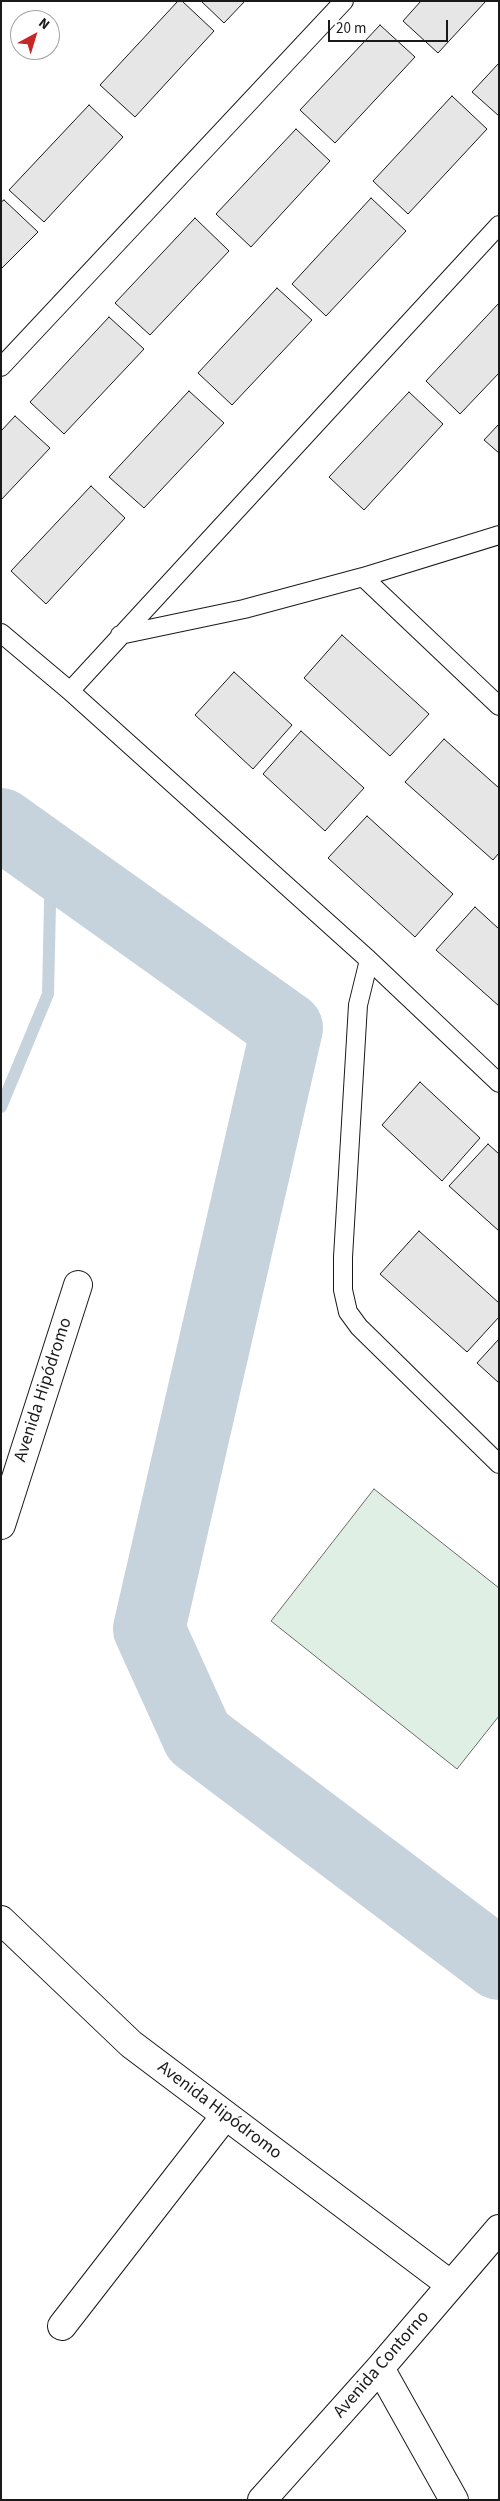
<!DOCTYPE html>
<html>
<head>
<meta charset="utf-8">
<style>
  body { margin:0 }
  #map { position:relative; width:500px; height:2501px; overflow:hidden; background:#fff; font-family:"Source Sans 3",sans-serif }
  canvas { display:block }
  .frame { position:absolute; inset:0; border:2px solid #1a1a1a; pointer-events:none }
  .north { position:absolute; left:10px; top:10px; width:50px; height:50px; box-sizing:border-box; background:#fff; border:1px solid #a3a3a3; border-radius:50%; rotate:39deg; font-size:14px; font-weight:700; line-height:20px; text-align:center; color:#1a1a1a }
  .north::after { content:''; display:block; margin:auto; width:18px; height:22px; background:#c62828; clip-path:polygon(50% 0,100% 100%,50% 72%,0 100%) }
  .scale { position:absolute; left:328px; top:20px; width:120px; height:22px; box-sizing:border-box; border:2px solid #1a1a1a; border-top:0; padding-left:6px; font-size:15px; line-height:18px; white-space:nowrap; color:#1a1a1a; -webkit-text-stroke:4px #fff; paint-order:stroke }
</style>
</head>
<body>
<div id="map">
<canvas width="500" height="2501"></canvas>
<div class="frame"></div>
<div class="north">N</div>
<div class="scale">20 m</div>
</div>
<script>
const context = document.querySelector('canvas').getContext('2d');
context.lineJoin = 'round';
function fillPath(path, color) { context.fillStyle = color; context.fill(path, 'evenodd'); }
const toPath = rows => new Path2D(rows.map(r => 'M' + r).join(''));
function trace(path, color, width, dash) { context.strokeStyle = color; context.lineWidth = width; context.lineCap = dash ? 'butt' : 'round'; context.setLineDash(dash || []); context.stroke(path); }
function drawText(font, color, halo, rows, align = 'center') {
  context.font = font + ' "Source Sans 3",sans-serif'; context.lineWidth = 4; context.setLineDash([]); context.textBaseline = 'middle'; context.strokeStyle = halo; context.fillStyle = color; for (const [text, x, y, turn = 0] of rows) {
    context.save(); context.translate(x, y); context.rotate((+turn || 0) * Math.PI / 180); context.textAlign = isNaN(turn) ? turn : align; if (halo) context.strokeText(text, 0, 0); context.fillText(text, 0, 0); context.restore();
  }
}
const green = toPath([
  [374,1489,499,1588,499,1716,457,1769,271,1621,374,1489]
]);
const stream = toPath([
  [1,1107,48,994,51,860]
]);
const river = toPath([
  [1,824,287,1028,149,1629,198,1737,499,1964]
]);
const building = toPath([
  [178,1,182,1,214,31,135,117,100,85,178,1],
  [201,1,245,1,224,23,201,1],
  [421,1,486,1,438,53,403,21,421,1],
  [380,25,415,57,335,143,300,110,380,25],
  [499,63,499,116,472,92,499,63],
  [452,96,487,129,408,214,373,181,452,96],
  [89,105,123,137,44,222,9,190,89,105],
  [296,129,330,161,251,247,216,214,296,129],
  [371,198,406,231,326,316,292,284,371,198],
  [4,200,38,232,1,269,1,202,4,200],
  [195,218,229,251,150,335,115,303,195,218],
  [277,288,312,320,232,405,198,373,277,288],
  [499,303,499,373,460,414,426,381,499,303],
  [109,317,144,349,64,434,30,402,109,317],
  [189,391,224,423,144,508,109,477,189,391],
  [409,392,443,424,364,510,329,477,409,392],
  [15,416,50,448,1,500,1,431,15,416],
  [499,424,499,453,484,440,499,424],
  [91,486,125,518,46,604,11,571,91,486],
  [342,635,429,714,390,756,304,678,342,635],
  [234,672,292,725,253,769,195,715,234,672],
  [301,731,364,788,325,831,263,774,301,731],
  [444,739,499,788,499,853,493,860,405,782,444,739],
  [367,816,453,894,415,937,328,858,367,816],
  [475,907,499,929,499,1006,436,950,475,907],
  [420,1082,480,1138,442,1181,382,1125,420,1082],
  [488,1144,499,1154,499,1231,449,1186,488,1144],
  [419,1231,499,1303,499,1317,467,1352,380,1274,419,1231],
  [499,1339,499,1383,477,1363,499,1339]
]);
const service = toPath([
  [1,367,344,1],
  [363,577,499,706],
  [1,633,70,691,369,960,499,1083],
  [120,635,244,609,363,577,499,535],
  [70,691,499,225],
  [369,960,358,1005,343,1257,343,1290,348,1312,359,1327,499,1464]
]);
const minor = toPath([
  [1,1525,78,1285],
  [1,1920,131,2044,451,2285],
  [62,2326,225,2116],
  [380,2368,454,2500],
  [262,2500,380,2368,499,2229]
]);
const streetNames = [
  ["Avenida Hipódromo",44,1390,-72],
  ["Avenida Hipódromo",219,2111,37],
  ["Avenida Contorno",382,2365,-49]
];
fillPath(green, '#e0efe3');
trace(green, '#6a6a6a', 1);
trace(stream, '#c6d2dc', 12);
trace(river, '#c6d2dc', 72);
fillPath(building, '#e6e6e6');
trace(building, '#1a1a1a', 1);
trace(service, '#1a1a1a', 20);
trace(minor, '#1a1a1a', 30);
trace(service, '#fff', 18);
trace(minor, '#fff', 28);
drawText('18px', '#1a1a1a', '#fff', streetNames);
</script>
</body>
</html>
